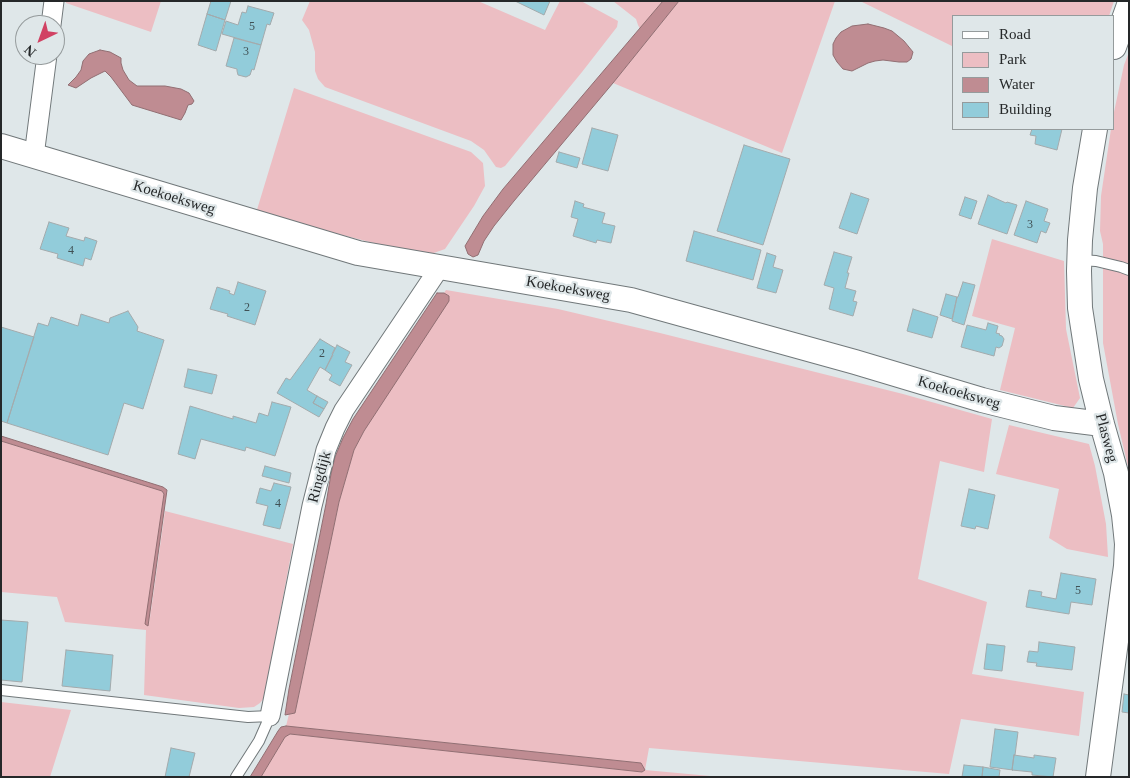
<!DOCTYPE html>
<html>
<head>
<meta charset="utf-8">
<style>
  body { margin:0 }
  #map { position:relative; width:1130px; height:778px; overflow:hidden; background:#dfe7e9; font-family:Georgia,serif }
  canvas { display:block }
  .frame { position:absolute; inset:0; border:2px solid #252829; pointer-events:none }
  .legend { position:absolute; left:952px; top:15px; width:162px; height:115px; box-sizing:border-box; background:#dfe7e9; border:1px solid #959b9c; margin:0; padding:6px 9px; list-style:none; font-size:15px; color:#252829 }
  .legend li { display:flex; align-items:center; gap:10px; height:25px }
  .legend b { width:25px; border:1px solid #959b9c }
  .north { position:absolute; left:15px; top:15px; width:50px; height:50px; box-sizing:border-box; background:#dfe7e9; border:1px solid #959b9c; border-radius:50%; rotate:222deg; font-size:14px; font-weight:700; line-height:20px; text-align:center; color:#252829 }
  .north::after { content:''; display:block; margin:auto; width:18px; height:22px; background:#d14263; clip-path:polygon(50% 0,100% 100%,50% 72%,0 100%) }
</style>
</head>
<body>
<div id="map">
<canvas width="1130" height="778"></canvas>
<div class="frame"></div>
<ul class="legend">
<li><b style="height:6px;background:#fff"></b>Road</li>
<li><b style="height:14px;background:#ecbec3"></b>Park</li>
<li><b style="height:14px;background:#bf8c92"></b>Water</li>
<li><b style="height:14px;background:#92ccda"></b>Building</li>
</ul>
<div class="north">N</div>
</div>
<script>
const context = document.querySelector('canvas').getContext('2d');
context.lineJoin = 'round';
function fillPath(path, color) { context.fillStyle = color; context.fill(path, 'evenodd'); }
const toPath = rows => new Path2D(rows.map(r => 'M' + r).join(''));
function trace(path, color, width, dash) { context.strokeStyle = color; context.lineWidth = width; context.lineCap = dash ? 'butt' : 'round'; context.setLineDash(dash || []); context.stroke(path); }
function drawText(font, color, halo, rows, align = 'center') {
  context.font = font + ' Georgia,serif'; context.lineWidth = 4.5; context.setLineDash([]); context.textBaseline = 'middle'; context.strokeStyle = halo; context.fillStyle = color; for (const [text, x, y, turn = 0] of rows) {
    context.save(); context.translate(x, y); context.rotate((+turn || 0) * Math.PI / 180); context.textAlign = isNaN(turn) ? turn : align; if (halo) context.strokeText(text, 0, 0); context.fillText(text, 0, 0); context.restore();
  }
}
const green = toPath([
  [66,1,161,1,151,32,66,3],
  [310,1,478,1,545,30,560,1,581,1,618,21,617,27,582,72,505,166,501,168,496,167,484,150,471,141,325,87,318,79,315,71,315,52,309,30,302,20],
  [613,1,663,1,640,29,638,25,636,19],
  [679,1,835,1,782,153,613,83],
  [860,1,1114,1,1109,16,954,16,954,47],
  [1129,52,1129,471,1118,424,1103,343,1103,244,1100,231,1101,196,1111,129,1114,129,1114,112,1124,65],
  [294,88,471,152,483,163,485,186,474,206,445,249,431,254,413,253,256,213],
  [992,239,1064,261,1066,329,1080,398,1073,408,1000,390,1015,328,972,316],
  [446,290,558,309,660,333,903,394,992,419,984,472,940,461,918,579,987,602,972,674,1084,692,1079,736,961,719,949,774,649,748,645,770,721,777,261,777,285,737,290,734,642,772,645,770,641,763,286,726,289,714,295,713,339,502,354,450,364,431,449,296,444,293],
  [1009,425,1089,444,1095,466,1106,524,1108,557,1067,549,1049,538,1059,489,996,474],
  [1,441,162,491,164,494,149,625,165,511,293,544,266,688,264,698,260,703,254,707,239,708,144,695,146,630,65,622,57,597,1,592],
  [1,702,71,710,50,777,1,777]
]);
const water = toPath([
  [663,1,679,1,613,83,514,201,494,226,484,241,478,255,473,257,468,254,465,246,483,216,503,189,663,1],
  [868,24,884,28,892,31,904,41,913,52,911,59,907,62,899,62,883,60,875,61,868,63,852,71,843,69,837,62,833,55,833,44,836,38,841,32,852,26,868,24],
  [100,50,110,52,121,58,121,63,123,70,129,80,137,86,165,86,181,89,189,93,194,101,192,104,188,105,185,113,181,120,132,105,111,77,105,71,91,78,76,88,68,85,76,77,81,70,83,61,89,54,100,50],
  [437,293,444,293,449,296,449,301,364,431,354,450,339,502,295,713,285,715,289,689,326,504,331,474,335,457,343,438,353,419,437,293],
  [1,436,163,487,167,490,148,626,145,624,164,494,162,491,1,441,1,436],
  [286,726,641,763,645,770,642,772,290,734,285,737,261,777,250,777,278,731,281,727,286,726]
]);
const building = toPath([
  [211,1,231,1,225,20,207,14,211,1],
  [515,1,550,1,544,15,515,1],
  [248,6,274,13,270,25,267,24,261,45,222,34,226,21,238,25,242,12,246,13,248,6],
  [207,14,225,20,216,51,198,45,207,14],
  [234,38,261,45,254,70,252,69,250,75,246,77,238,75,237,71,237,69,226,66,234,38],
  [592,128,618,135,608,171,582,164,592,128],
  [1032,129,1062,129,1057,150,1035,144,1036,136,1030,135,1032,129],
  [744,145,790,159,763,245,717,231,744,145],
  [559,152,580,158,577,168,556,162,559,152],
  [851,193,869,199,857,234,839,228,851,193],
  [988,195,1006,203,1007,202,1017,205,1007,234,978,224,988,195],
  [965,197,977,201,971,219,959,215,965,197],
  [575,201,584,204,583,207,605,213,602,223,615,226,611,243,597,240,596,243,573,236,578,219,571,217,575,201],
  [1026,201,1048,209,1044,221,1050,223,1046,233,1041,231,1037,243,1014,235,1026,201],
  [49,222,69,228,66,236,84,241,85,237,97,241,91,260,85,258,83,266,57,258,58,254,40,249,49,222],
  [694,231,761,250,753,280,686,261,694,231],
  [834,252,852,257,847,273,849,273,845,288,856,291,853,301,857,302,853,316,829,309,834,288,824,285,834,252],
  [767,253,776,256,773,267,783,270,776,293,757,288,767,253],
  [238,282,266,291,255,325,227,316,228,314,210,309,217,287,230,291,229,293,234,295,238,282],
  [963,282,975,285,964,325,952,321,957,297,958,297,963,282],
  [946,294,957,297,952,319,940,315,946,294],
  [913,309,938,317,932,338,907,331,913,309],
  [128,311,138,327,137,331,164,340,143,409,124,403,108,455,7,423,38,323,48,326,51,317,78,326,81,314,109,323,110,318,128,311],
  [988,323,998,326,996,333,1000,334,999,335,1002,336,1004,339,1002,346,999,348,996,347,994,356,961,347,967,325,986,330,988,323],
  [1,327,34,337,7,423,1,421,1,327],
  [320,339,335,348,332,354,333,355,325,370,320,367,307,390,317,396,313,403,324,409,319,417,277,393,286,378,290,380,320,339],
  [337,345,350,352,345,362,352,365,340,386,329,380,332,375,325,370,337,345],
  [188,369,217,375,212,394,184,387,188,369],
  [317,396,328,402,324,409,313,403,317,396],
  [272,402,291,407,275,456,246,447,245,451,201,439,195,459,178,454,190,406,233,419,233,416,256,423,259,413,268,416,272,402],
  [265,466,291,473,289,483,262,476,265,466],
  [274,483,291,487,280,529,263,525,268,506,256,503,260,488,271,491,274,483],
  [969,489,995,495,988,529,976,526,975,529,961,526,969,489],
  [1061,573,1096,579,1092,605,1071,602,1069,614,1026,607,1029,590,1042,592,1041,596,1056,599,1061,573],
  [1,620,28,622,22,682,1,680,1,620],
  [1039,642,1075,647,1072,670,1036,666,1037,663,1027,662,1029,651,1038,652,1039,642],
  [987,644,1005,646,1002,671,984,669,987,644],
  [66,650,113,655,110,691,62,686,66,650],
  [1124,694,1129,695,1129,713,1122,712,1124,694],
  [995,729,1018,732,1015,755,1014,755,1012,770,1013,770,990,767,995,729],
  [171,748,195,753,189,777,165,777,171,748],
  [1014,755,1034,758,1034,755,1056,758,1053,777,1032,775,1032,772,1012,770,1014,755],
  [964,765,983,767,982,777,962,777,964,765],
  [983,767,1000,770,999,777,982,777,983,767]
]);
const service = toPath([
  [1079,260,1096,261,1121,267,1129,270],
  [1,690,248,717,270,716,259,741,236,777]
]);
const minor = toPath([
  [51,25,54,1],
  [34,156,47,55],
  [270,716,312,506,326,450,335,428,344,410,440,267]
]);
const tertiary = toPath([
  [1114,47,1129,5],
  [1095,129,1085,188,1080,240,1079,271,1080,308,1091,379,1102,424,1116,473,1124,515,1127,544,1126,566,1098,777],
  [1,146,358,253,631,300,855,362,982,400,1054,418,1102,424]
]);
const numberNames = [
  ["5",252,27],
  ["3",246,52],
  ["3",1030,225],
  ["4",71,251],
  ["2",247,308],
  ["2",322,354],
  ["4",278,504],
  ["5",1078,591]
];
const streetNames = [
  ["Koekoeksweg",174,198,17],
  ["Koekoeksweg",568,289,10],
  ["Koekoeksweg",959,393,16],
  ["Plasweg",1106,438,75],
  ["Ringdijk",320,477,-75]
];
fillPath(green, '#ecbec3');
fillPath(water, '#bf8c92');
trace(water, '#916e72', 1);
fillPath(building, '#92ccda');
trace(building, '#a3aaac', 1);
trace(service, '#71787a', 12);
trace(minor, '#71787a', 21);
trace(tertiary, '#71787a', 26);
trace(service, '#fff', 10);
trace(minor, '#fff', 19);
trace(tertiary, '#fff', 24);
drawText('12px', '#405155', null, numberNames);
drawText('15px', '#252829', '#dfe7e9', streetNames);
</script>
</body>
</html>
